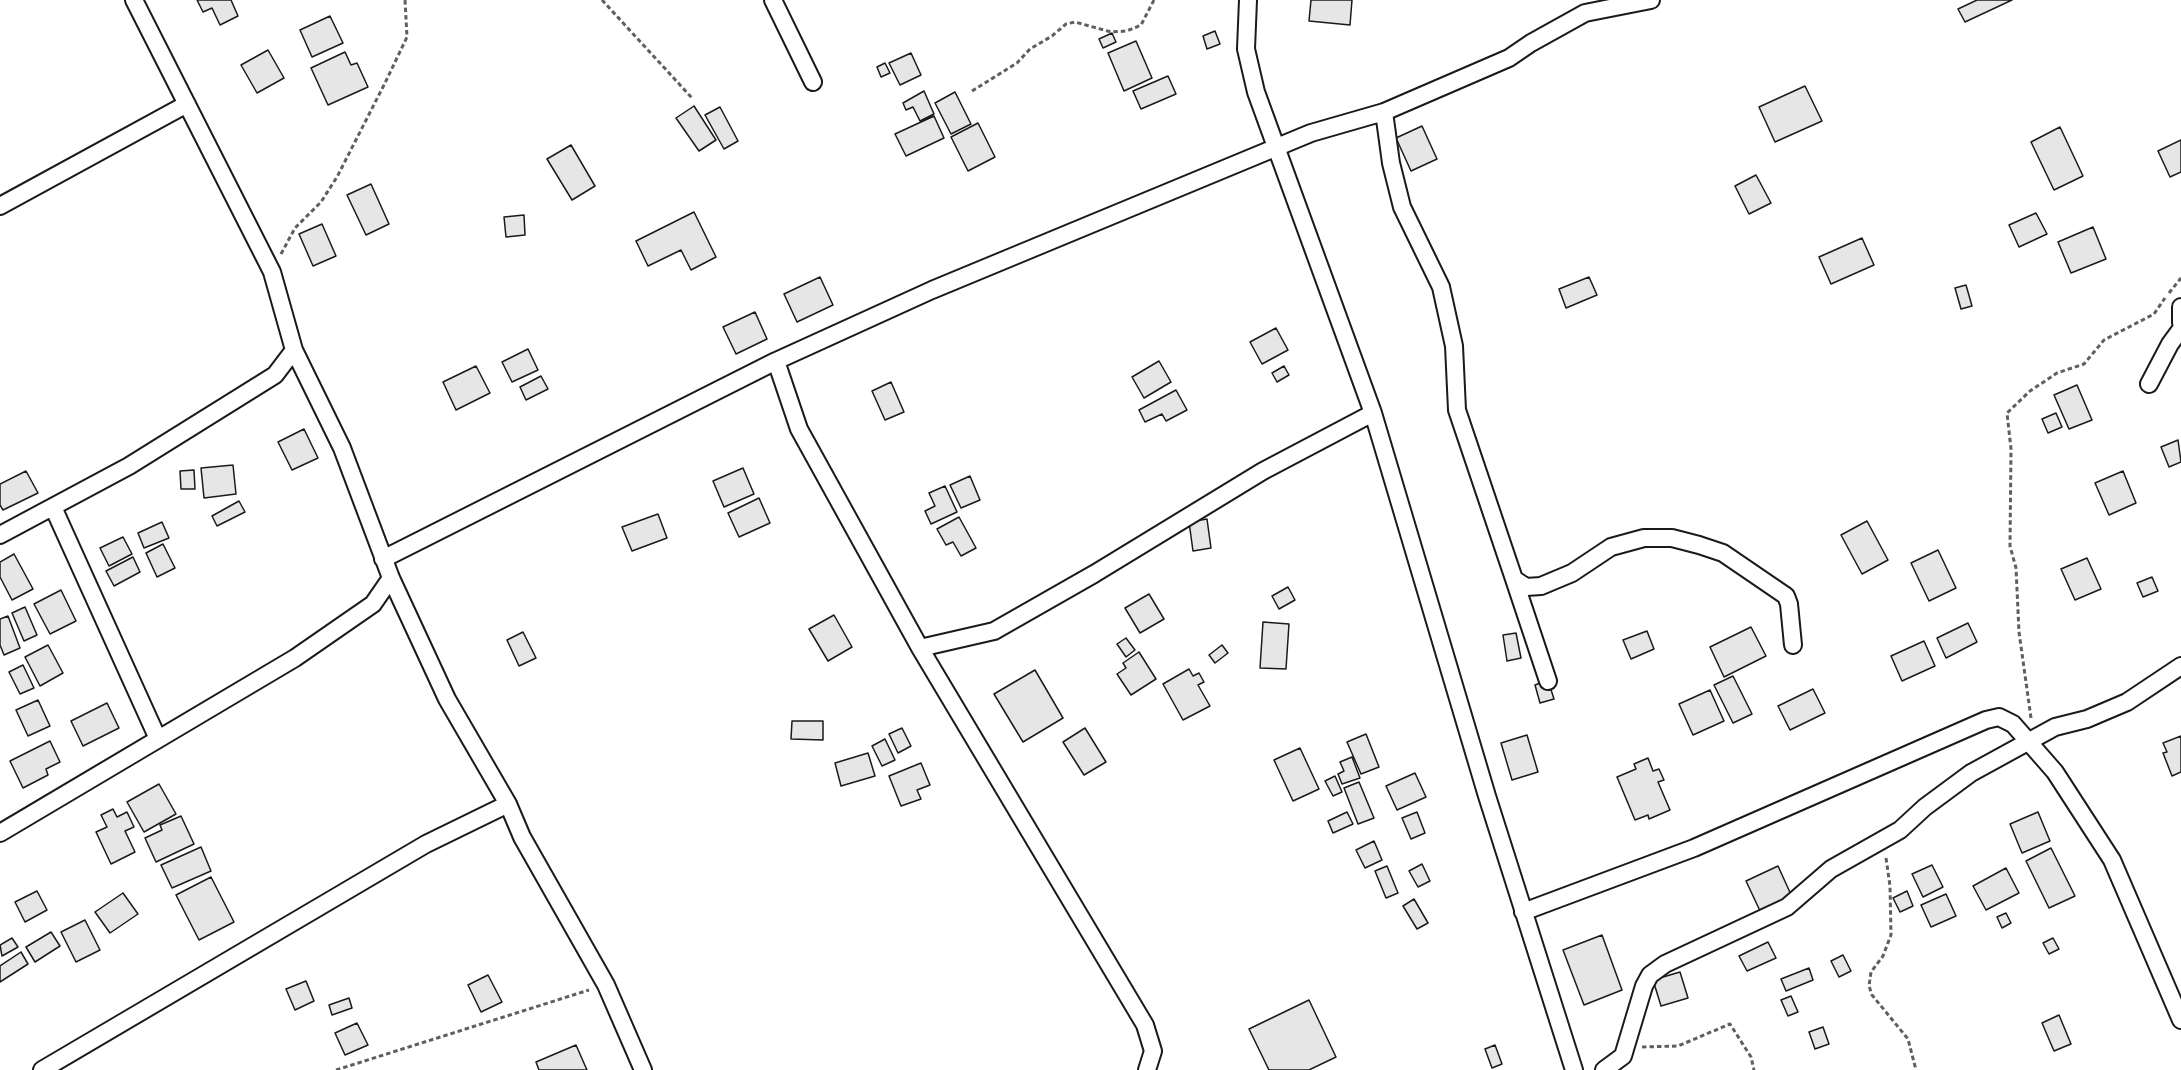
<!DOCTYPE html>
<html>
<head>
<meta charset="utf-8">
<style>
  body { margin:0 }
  canvas { display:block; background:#fff }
</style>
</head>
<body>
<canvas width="2181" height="1070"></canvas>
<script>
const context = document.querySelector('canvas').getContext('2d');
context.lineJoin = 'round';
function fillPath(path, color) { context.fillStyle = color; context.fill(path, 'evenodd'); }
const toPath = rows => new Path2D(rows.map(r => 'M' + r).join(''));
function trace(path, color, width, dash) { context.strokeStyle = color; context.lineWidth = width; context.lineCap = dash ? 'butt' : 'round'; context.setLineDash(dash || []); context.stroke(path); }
const building = toPath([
  [197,0,231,0,238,16,220,25,212,8,203,12,197,0],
  [1311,0,1352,0,1350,25,1309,21,1311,0],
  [1977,0,2012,0,1965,22,1958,9,1977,0],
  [330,16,343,43,312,57,300,30,330,16],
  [1215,31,1220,44,1207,49,1203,36,1215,31],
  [1112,33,1116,42,1103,48,1099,39,1112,33],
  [1136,41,1152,78,1124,91,1108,53,1136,41],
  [268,50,284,78,257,93,241,65,268,50],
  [345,52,351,65,357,63,368,87,328,105,311,68,345,52],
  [911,53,921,75,900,85,889,63,911,53],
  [885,63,890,73,881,77,877,67,885,63],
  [1168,76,1176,94,1141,109,1133,91,1168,76],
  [1805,86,1822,121,1775,142,1759,107,1805,86],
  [924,91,934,114,920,121,913,107,906,110,903,103,924,91],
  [955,92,971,124,951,134,935,103,955,92],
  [694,106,716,140,699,151,676,118,694,106],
  [720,107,738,141,724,149,705,115,720,107],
  [934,116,944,138,906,156,895,134,934,116],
  [978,123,995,157,968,171,951,137,978,123],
  [1422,126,1437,159,1411,171,1396,138,1422,126],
  [2060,127,2083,176,2054,190,2031,142,2060,127],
  [2181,140,2181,172,2170,177,2158,151,2181,140],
  [571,145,595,186,572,200,547,159,571,145],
  [1756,175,1771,203,1749,214,1735,186,1756,175],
  [371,184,389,224,366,235,347,195,371,184],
  [694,212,716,257,691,270,681,250,648,266,636,241,694,212],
  [2036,213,2047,234,2019,247,2009,225,2036,213],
  [524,215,525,235,506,237,504,217,524,215],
  [322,224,336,256,313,266,299,234,322,224],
  [2093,227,2106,259,2071,273,2058,242,2093,227],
  [1862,238,1874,265,1831,284,1819,257,1862,238],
  [820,277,833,305,797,322,784,294,820,277],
  [1589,277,1597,295,1566,308,1559,289,1589,277],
  [1966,285,1972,306,1961,309,1955,288,1966,285],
  [755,312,767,339,736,354,723,327,755,312],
  [1276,328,1288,350,1262,364,1250,342,1276,328],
  [528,349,538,370,512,382,502,362,528,349],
  [1159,361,1171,382,1144,398,1132,377,1159,361],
  [476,366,490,393,456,410,443,382,476,366],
  [1284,366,1289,375,1277,382,1272,373,1284,366],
  [541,376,548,389,526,400,520,387,541,376],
  [891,382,904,412,885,420,872,391,891,382],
  [2077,385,2092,420,2069,429,2054,395,2077,385],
  [1176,390,1187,410,1166,421,1162,414,1145,422,1139,410,1176,390],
  [2056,413,2062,427,2048,433,2042,419,2056,413],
  [304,429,318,458,292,470,278,442,304,429],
  [2178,440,2181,462,2169,467,2161,447,2178,440],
  [233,465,236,494,204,498,201,468,233,465],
  [743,468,754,494,724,507,713,481,743,468],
  [194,470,195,489,181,489,180,471,194,470],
  [26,471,38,493,3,510,0,505,0,484,26,471],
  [2123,471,2136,503,2109,515,2095,483,2123,471],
  [970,476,980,500,961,508,950,485,970,476],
  [945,486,957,512,931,524,925,511,935,506,929,493,945,486],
  [759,498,770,523,739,537,728,513,759,498],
  [239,501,245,512,217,526,212,516,239,501],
  [658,514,667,538,632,551,622,527,658,514],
  [959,517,976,548,961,556,953,542,946,545,937,529,959,517],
  [1207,519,1211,548,1193,551,1189,522,1207,519],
  [1867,521,1888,560,1862,574,1841,535,1867,521],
  [162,522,169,538,144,548,138,533,162,522],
  [123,537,132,554,109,566,100,548,123,537],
  [163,544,175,568,157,577,146,553,163,544],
  [1938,550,1956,588,1929,601,1911,563,1938,550],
  [14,554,33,589,12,600,0,577,0,562,14,554],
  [133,557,140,572,114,586,106,571,133,557],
  [2087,558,2101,589,2075,600,2061,569,2087,558],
  [2152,577,2158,591,2143,597,2137,583,2152,577],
  [1288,587,1295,600,1279,609,1272,596,1288,587],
  [61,590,76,621,50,634,34,604,61,590],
  [1149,594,1164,619,1140,633,1125,608,1149,594],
  [25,607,37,635,24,641,12,613,25,607],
  [834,615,852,647,828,661,809,629,834,615],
  [8,616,20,648,4,655,0,645,0,619,8,616],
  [1263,622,1289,624,1286,669,1260,668,1263,622],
  [1968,623,1977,642,1946,658,1937,638,1968,623],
  [1751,627,1766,656,1724,677,1710,647,1751,627],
  [1647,631,1654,649,1631,659,1623,640,1647,631],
  [523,632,536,658,519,666,507,640,523,632],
  [1516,633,1521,658,1507,661,1503,635,1516,633],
  [1126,638,1135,650,1126,657,1117,644,1126,638],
  [1924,641,1935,666,1902,681,1891,656,1924,641],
  [48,645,63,673,40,686,25,657,48,645],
  [1222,645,1228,653,1215,663,1209,655,1222,645],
  [1139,652,1156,679,1131,695,1117,674,1126,668,1123,663,1139,652],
  [23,665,34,688,20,694,9,672,23,665],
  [1189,669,1193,676,1199,673,1204,682,1198,685,1210,706,1183,720,1163,684,1189,669],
  [1035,670,1063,718,1023,742,994,694,1035,670],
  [1733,676,1752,714,1733,723,1714,685,1733,676],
  [1548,680,1554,699,1540,703,1535,685,1548,680],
  [1813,689,1825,713,1790,730,1778,706,1813,689],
  [1710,690,1724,721,1693,735,1679,704,1710,690],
  [38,700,50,726,28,736,16,710,38,700],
  [107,703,119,728,83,746,71,721,107,703],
  [792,721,823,721,823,740,791,739,792,721],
  [902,728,911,746,898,753,889,734,902,728],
  [1085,728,1106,762,1084,775,1063,742,1085,728],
  [1366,734,1379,767,1361,774,1347,742,1366,734],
  [1527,735,1538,772,1512,780,1501,743,1527,735],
  [2181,736,2181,772,2172,776,2163,753,2167,752,2163,743,2181,736],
  [885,739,895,760,882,766,872,746,885,739],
  [50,741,60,762,46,769,48,775,23,788,10,761,50,741],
  [1300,748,1319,789,1293,801,1274,760,1300,748],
  [868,753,875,776,841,786,835,763,868,753],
  [1352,757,1360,778,1342,784,1338,774,1344,771,1340,762,1352,757],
  [1648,758,1653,771,1659,769,1664,780,1658,782,1670,810,1649,819,1648,815,1635,820,1617,777,1636,769,1634,764,1648,758],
  [921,763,930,785,917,790,921,799,901,806,889,776,921,763],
  [1415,773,1426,797,1397,810,1386,786,1415,773],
  [1335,776,1342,792,1333,796,1325,781,1335,776],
  [1359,782,1374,818,1358,824,1344,788,1359,782],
  [159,784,176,814,144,832,127,802,159,784],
  [113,809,117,817,127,812,134,827,125,831,135,852,111,864,96,832,107,827,101,815,113,809],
  [1347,812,1353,824,1333,833,1328,821,1347,812],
  [1417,812,1425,833,1411,839,1402,818,1417,812],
  [2038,812,2050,841,2022,853,2010,824,2038,812],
  [181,816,194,844,156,862,145,838,162,830,160,825,181,816],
  [1374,841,1382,860,1365,868,1356,850,1374,841],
  [201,847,211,871,172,888,161,865,201,847],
  [2051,848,2075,896,2049,908,2026,861,2051,848],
  [1422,864,1430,881,1418,887,1409,871,1422,864],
  [1932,865,1943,887,1923,897,1912,874,1932,865],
  [1387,866,1398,893,1386,898,1375,871,1387,866],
  [1778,866,1793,899,1761,913,1746,881,1778,866],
  [2006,868,2019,893,1986,910,1973,886,2006,868],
  [211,877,234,922,199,940,176,895,211,877],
  [37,891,47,910,25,922,15,902,37,891],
  [1907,891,1913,906,1900,912,1893,898,1907,891],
  [123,893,138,914,110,933,95,912,123,893],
  [1946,894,1956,916,1931,927,1921,905,1946,894],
  [1414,899,1428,923,1417,929,1403,906,1414,899],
  [2006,913,2011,923,2002,928,1997,917,2006,913],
  [85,920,100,950,76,962,61,932,85,920],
  [51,932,60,946,35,962,26,947,51,932],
  [1602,935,1622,990,1584,1005,1563,950,1602,935],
  [12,938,18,947,2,956,0,945,12,938],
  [2053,938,2059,949,2049,954,2043,943,2053,938],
  [1768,942,1776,958,1747,971,1739,956,1768,942],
  [21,952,28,964,0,982,0,966,21,952],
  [1843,955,1851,971,1839,977,1831,961,1843,955],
  [1809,968,1813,980,1786,991,1781,979,1809,968],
  [1680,972,1688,998,1661,1006,1653,980,1680,972],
  [488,975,502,1002,481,1012,468,985,488,975],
  [306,981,314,1001,295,1010,286,989,306,981],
  [1791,996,1798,1012,1788,1016,1781,1000,1791,996],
  [349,998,352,1008,332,1015,329,1005,349,998],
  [1309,1000,1336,1057,1309,1070,1269,1070,1249,1029,1309,1000],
  [2059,1015,2071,1044,2054,1051,2042,1023,2059,1015],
  [357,1023,368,1045,345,1055,335,1033,357,1023],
  [1823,1027,1829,1044,1815,1049,1809,1032,1823,1027],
  [576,1045,587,1070,539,1070,536,1062,576,1045],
  [1495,1045,1502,1064,1492,1068,1485,1049,1495,1045]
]);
const path = toPath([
  [602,0,692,98],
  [972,91,1017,63,1030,49,1052,36,1066,24,1075,22,1111,32,1127,31,1141,25,1154,0],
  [281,254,295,228,321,202,337,177,385,83,407,37,405,0],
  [2169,293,2181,278],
  [2031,718,2019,632,2016,568,2010,546,2011,449,2007,413,2030,391,2057,373,2084,364,2104,340,2154,314,2165,298],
  [1886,858,1890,886,1891,935,1883,956,1871,972,1869,986,1872,995,1908,1039,1916,1070],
  [1642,1047,1678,1046,1730,1024,1751,1057,1754,1070],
  [336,1070,589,990]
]);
const minor = toPath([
  [773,0,813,82],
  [1248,0,1246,49,1256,92,1373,413,1487,796,1574,1070],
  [1384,112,1391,163,1402,207,1441,287,1454,346,1457,410,1514,579,1526,587,1541,586,1572,573,1611,547,1644,538,1672,538,1699,545,1723,553,1786,596,1789,604,1793,645],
  [0,206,187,104],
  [2181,307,2181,323],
  [294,350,342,448,391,578,447,699,508,804,522,837,606,985,643,1070],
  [776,361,799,429,920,648,1145,1025,1153,1051,1147,1070],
  [2149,384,2170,344,2181,329],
  [53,507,158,739],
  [0,535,129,466,275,375,294,350,272,272,134,0],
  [383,559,776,361,932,290,1311,133,1384,112,1509,58,1531,43,1585,13,1651,0],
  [1514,579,1548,681],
  [920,648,994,631,1094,574,1263,471,1373,413],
  [0,833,295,658,373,604,391,578],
  [1523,912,1694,848,1986,720,1999,717,2013,724,2055,772,2112,860,2181,1020],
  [42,1070,426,844,508,804],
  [1604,1070,1623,1056,1644,986,1650,975,1665,964,1787,907,1831,869,1900,830,1925,807,1971,773,2055,727,2087,719,2127,702,2181,666]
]);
fillPath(building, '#e6e6e6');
trace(building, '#1a1a1a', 1.5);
trace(minor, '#1a1a1a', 20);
trace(path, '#5f5f5f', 3, [4.5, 3]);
trace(minor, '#fff', 16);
</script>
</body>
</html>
